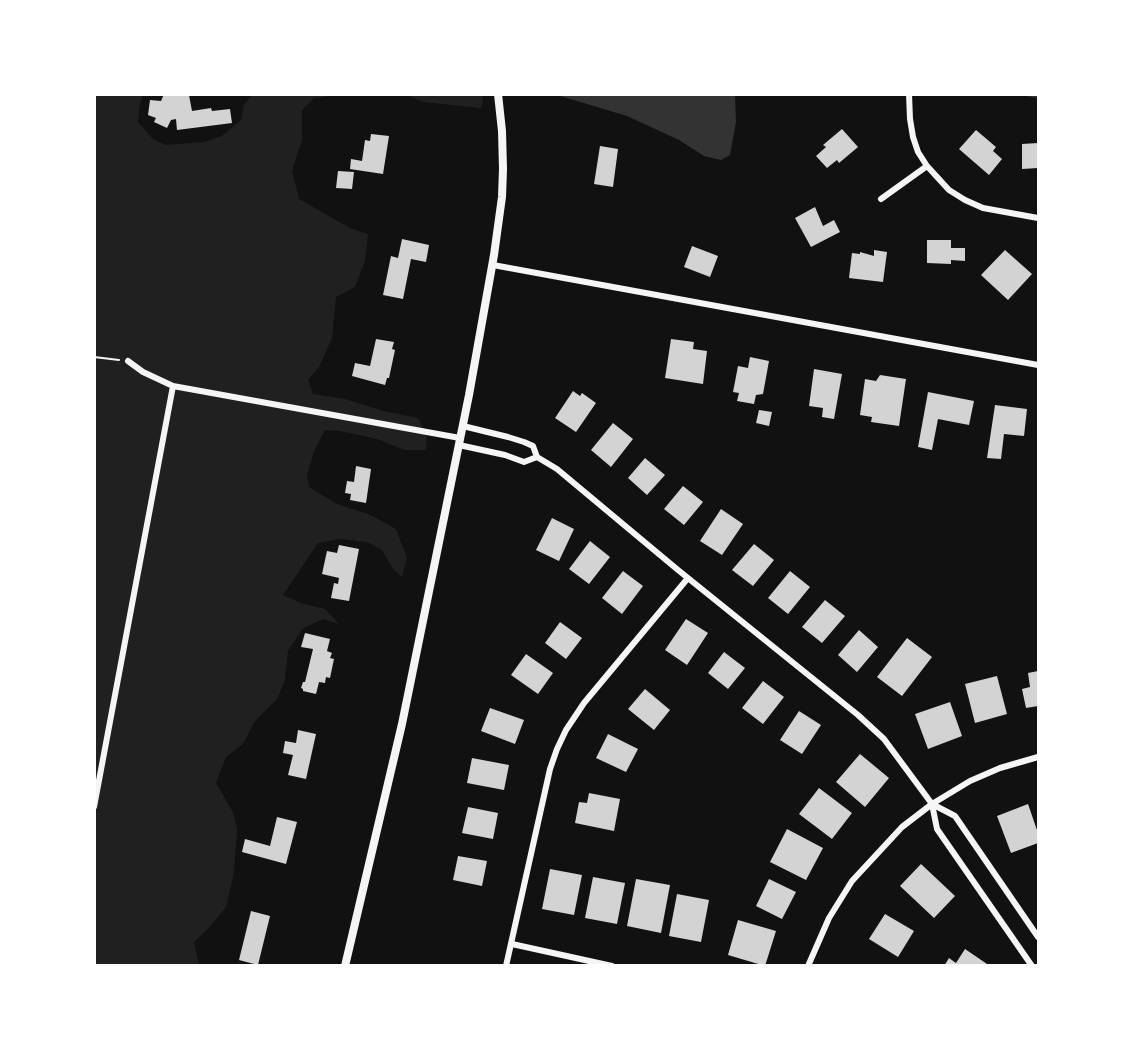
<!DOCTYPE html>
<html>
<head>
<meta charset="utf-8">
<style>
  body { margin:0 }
  #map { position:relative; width:1133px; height:1060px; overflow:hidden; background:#111; font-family:Roboto,sans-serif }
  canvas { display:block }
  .frame { position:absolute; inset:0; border:96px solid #fff; pointer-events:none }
</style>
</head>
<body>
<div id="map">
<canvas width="1133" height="1060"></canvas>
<div class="frame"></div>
</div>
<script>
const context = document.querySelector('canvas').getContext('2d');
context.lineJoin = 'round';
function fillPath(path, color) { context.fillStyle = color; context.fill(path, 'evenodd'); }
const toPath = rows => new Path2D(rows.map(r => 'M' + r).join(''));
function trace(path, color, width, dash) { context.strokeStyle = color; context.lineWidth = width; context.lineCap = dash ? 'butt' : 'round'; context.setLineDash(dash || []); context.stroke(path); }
const green = toPath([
  [95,95,143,95,140,103,138,122,153,139,165,145,204,142,222,136,241,120,244,105,252,95,340,95,314,98,302,110,302,140,292,171,299,199,350,228,368,234,365,261,355,287,336,297,332,338,319,367,308,380,313,394,345,399,384,411,418,418,427,437,426,450,405,450,377,439,340,431,325,430,314,451,307,475,309,487,337,504,371,515,396,529,407,558,402,577,393,569,382,550,367,542,341,539,318,543,283,595,301,603,325,609,339,624,323,619,302,629,288,651,285,680,277,699,255,721,243,744,226,757,216,783,233,812,237,829,234,872,226,907,209,928,194,942,199,965,95,965],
  [407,95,482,95,483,102,481,108,423,102]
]);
const water = toPath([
  [557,95,735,95,736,122,730,155,721,160,704,156,679,140,627,116]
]);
const stream = toPath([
  [1027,94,1038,96]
]);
const building = toPath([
  [164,94,189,95,192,111,211,108,212,111,230,109,232,123,177,130,176,119,171,120,167,128,154,122,156,118,148,115,150,100,161,101],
  [842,129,858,147,839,163,837,160,827,168,816,156,826,147,823,145],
  [976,130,996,147,993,151,1002,159,989,175,959,149],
  [371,134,389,136,383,174,350,169,351,159,362,161,365,140,370,141],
  [1038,143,1038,168,1022,169,1022,144],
  [600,146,618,149,613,187,594,184],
  [338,171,354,172,352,189,336,188],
  [815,207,823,226,834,220,840,232,811,247,795,218],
  [402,239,429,245,426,262,411,259,403,299,383,295,391,256,398,258],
  [927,240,951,240,951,248,965,248,965,261,951,260,951,264,927,263],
  [692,246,718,256,710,277,684,267],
  [874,250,887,252,883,282,849,278,852,253,860,254,860,252,874,256],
  [1005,250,1032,274,1008,300,981,275],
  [376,339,394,342,392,349,395,350,389,378,387,378,385,385,352,376,355,363,370,366],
  [671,339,694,342,693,349,707,351,703,384,665,378],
  [750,357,769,361,763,394,756,395,754,404,737,401,739,393,733,392,738,366,748,368],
  [814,369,842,374,834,419,822,417,823,408,809,406],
  [880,375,906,379,899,426,871,422,872,417,860,415,865,379,876,381],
  [573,391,580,396,582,393,596,403,576,432,555,418],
  [928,392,974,401,969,425,938,419,932,450,918,447],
  [995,405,1027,409,1024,436,1004,434,1001,459,987,458],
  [759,410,772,412,769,426,756,423],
  [613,423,633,439,611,467,591,450],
  [645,458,665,475,647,495,628,478],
  [356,466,371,469,366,503,350,500,351,494,345,493,347,481,354,482],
  [683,486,703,502,684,525,664,509],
  [721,509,743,524,722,555,700,541],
  [552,518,574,529,559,561,536,550],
  [590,541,610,557,589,584,569,569],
  [754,544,774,560,753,586,732,570],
  [339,545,359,549,349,601,331,598,334,583,338,584,339,578,322,574,327,551,337,553],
  [623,571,643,586,622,614,602,598],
  [790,571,810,587,788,614,768,598],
  [825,600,845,616,822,643,802,627],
  [686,619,708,633,687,665,665,650],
  [560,622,582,638,566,659,545,643],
  [859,630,878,647,857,672,838,655],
  [305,633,330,639,327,651,332,653,330,658,334,659,330,678,326,677,325,683,319,682,316,694,303,691,303,689,301,688,303,682,305,682,313,649,301,647],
  [907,638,932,657,902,696,877,677],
  [724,652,745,668,728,689,708,673],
  [526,654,553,673,538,694,511,675],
  [1038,671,1038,706,1026,708,1022,689,1030,687,1028,673],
  [997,676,1007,714,975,723,965,684],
  [763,681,784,697,763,724,742,708],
  [645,689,670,710,654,730,628,709],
  [950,702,962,736,928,749,915,714],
  [490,708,524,720,515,744,481,731],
  [799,711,821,725,802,754,780,740],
  [298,730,316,734,306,779,288,775,293,755,283,753,285,741,296,743],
  [608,734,638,749,626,772,596,758],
  [860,754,889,778,865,807,836,782],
  [472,758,509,765,504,790,467,783],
  [819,788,852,813,832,839,799,814],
  [589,793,620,799,614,831,575,823,579,802,587,803],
  [1028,804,1038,833,1038,843,1011,853,997,816],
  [468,807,498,813,493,839,462,833],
  [277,817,297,822,286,864,242,852,245,839,270,846],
  [787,829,823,848,806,880,770,862],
  [458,856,487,861,482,886,453,880],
  [921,864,955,896,934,918,900,886],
  [550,869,582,875,574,915,542,909],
  [593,877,625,883,617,924,585,918],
  [636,879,670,885,661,933,627,926],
  [769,879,796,892,782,919,756,906],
  [677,894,709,900,701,942,669,936],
  [251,911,270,916,258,965,239,960],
  [885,914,914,931,898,957,869,939],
  [738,920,776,931,765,966,728,955],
  [965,949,990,966,944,966,949,958,956,963]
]);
const path = toPath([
  [94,357,119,360]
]);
const minor = toPath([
  [909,94,910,119,913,137,918,152,927,166,949,190,965,200,983,208,1038,218],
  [881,199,927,166],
  [493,265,1038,365],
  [128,361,143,372,173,386,460,438],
  [463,426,508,437,524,442,533,446,537,457,557,469,678,570,858,715,884,739,932,804,937,829,1032,966],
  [459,445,505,455,524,462,537,457],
  [932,804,955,816,1038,937],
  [94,807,173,386],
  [512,944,612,966],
  [506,966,550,769,557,749,566,730,584,703,688,578],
  [808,966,829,918,852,881,902,827,932,804,970,781,1000,768,1038,757]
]);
const tertiary = toPath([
  [345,966,402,724,469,395,494,255,502,197,503,169,502,131,498,94]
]);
fillPath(green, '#202020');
fillPath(water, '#333');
trace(stream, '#333', 4);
fillPath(building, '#d3d3d3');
trace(path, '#f5f5f5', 2);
trace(minor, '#f5f5f5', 6);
trace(tertiary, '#f5f5f5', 8);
</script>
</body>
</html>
